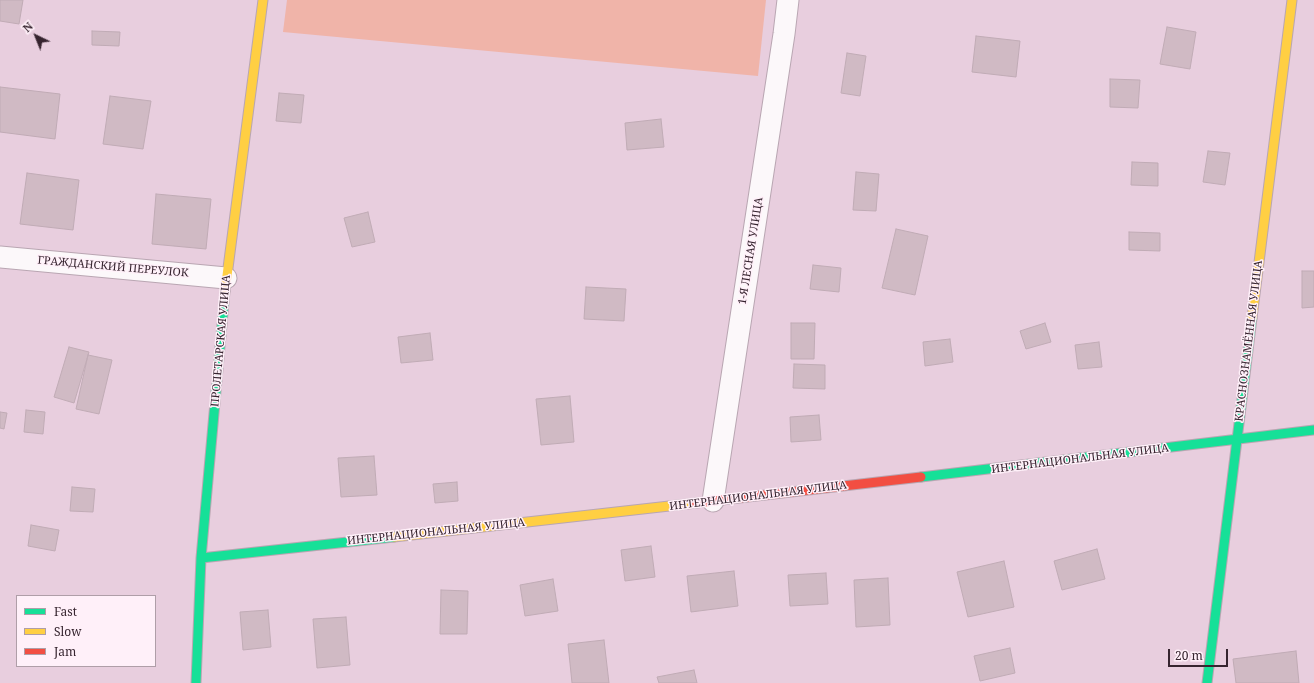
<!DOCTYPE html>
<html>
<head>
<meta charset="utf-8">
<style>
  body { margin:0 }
  #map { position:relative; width:1314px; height:683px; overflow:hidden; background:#e8cede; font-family:"Noto Serif",serif }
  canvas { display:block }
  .legend { position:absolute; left:16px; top:595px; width:140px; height:72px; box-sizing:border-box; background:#fff0f9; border:1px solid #af9ea8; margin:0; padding:5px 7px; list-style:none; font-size:12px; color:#36242f }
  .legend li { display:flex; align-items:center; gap:8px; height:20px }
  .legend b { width:20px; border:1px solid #af9ea8 }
  .north { position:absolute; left:16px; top:16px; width:40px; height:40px; -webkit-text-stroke:3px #fff0f9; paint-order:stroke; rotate:317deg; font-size:11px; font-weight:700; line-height:16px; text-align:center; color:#36242f }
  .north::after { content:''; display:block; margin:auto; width:14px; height:18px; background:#36242f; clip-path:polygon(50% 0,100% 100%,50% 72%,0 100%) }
  .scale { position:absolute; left:1168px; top:649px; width:60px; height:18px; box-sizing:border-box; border:2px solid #36242f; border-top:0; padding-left:5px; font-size:12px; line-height:14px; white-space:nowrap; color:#36242f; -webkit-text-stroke:3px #fff0f9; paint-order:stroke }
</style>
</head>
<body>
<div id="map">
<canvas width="1314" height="683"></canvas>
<ul class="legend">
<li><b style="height:5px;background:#16e098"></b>Fast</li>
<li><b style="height:5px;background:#ffcf43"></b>Slow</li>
<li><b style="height:5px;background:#f24e42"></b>Jam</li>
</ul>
<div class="north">N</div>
<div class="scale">20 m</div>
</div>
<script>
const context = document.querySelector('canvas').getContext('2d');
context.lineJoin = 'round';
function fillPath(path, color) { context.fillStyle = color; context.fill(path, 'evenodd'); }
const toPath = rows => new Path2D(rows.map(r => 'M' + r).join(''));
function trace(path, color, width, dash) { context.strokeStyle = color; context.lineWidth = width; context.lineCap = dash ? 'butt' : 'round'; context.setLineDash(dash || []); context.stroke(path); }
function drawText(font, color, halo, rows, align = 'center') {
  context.font = font + ' "Noto Serif",serif'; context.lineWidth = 3; context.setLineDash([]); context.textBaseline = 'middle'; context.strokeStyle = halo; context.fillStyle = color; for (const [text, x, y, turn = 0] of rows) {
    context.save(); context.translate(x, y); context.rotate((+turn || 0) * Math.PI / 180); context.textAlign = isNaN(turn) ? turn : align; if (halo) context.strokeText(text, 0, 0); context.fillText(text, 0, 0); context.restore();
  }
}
const green = toPath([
  [287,0,766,0,758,76,283,32]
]);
const building = toPath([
  [0,0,23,0,19,24,0,21,0,0],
  [1167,27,1196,32,1190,69,1160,64,1167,27],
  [92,31,120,32,119,46,92,45,92,31],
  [976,36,1020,41,1016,77,972,72,976,36],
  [847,53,866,56,860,96,841,93,847,53],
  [1110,79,1140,80,1138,108,1110,107,1110,79],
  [0,87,60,94,55,139,0,132,0,87],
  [279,93,304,95,301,123,276,121,279,93],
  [110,96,151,101,143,149,103,144,110,96],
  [661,119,664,147,627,150,625,123,661,119],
  [1208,151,1230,153,1225,185,1203,182,1208,151],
  [1132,162,1158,163,1158,186,1131,185,1132,162],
  [856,172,879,174,876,211,853,210,856,172],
  [27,173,79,180,73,230,20,224,27,173],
  [156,194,211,199,206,249,152,244,156,194],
  [368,212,375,242,352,247,344,218,368,212],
  [896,229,928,236,915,295,882,288,896,229],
  [1129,232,1160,233,1160,251,1129,250,1129,232],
  [813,265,841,268,839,292,810,289,813,265],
  [1302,271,1314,271,1314,307,1302,308,1302,271],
  [586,287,626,289,624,321,584,319,586,287],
  [791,323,815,323,814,359,791,359,791,323],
  [1045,323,1051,342,1026,349,1020,331,1045,323],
  [430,333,433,360,401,363,398,337,430,333],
  [950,339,953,362,925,366,923,342,950,339],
  [1099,342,1102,367,1078,369,1075,345,1099,342],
  [69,347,89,352,74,403,54,397,69,347],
  [88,355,112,360,99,414,76,409,88,355],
  [794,364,825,365,825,389,793,388,794,364],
  [570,396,574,442,541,445,536,399,570,396],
  [26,410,45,412,43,434,24,432,26,410],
  [0,412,7,413,4,429,0,428,0,412],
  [819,415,821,440,791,442,790,417,819,415],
  [374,456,377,495,341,497,338,458,374,456],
  [457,482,458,501,435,503,433,484,457,482],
  [72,487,95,489,93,512,70,511,72,487],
  [31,525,59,530,55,551,28,546,31,525],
  [651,546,655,577,625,581,621,550,651,546],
  [1097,549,1105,579,1062,590,1054,561,1097,549],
  [1004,561,1014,607,968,617,957,572,1004,561],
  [734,571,738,606,691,612,687,576,734,571],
  [826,573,828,604,790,606,788,575,826,573],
  [888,578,890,625,856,627,854,580,888,578],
  [553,579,558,611,525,616,520,585,553,579],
  [441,590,468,591,467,634,440,634,441,590],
  [268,610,271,647,243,650,240,612,268,610],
  [346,617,350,665,317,668,313,619,346,617],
  [604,640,609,683,572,683,568,644,604,640],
  [1010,648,1015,673,980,681,974,656,1010,648],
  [1296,651,1299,683,1236,683,1233,659,1296,651],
  [694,670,697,683,659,683,657,677,694,670]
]);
const street = toPath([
  [0,257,226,278],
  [713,501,784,34,788,0]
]);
const fast = toPath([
  [921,477,1314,430],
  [201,558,394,537],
  [196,683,201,558,225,291],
  [1207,683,1252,318]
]);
const slow = toPath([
  [225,291,263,0],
  [1252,318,1292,0],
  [394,537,696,503]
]);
const jam = toPath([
  [696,503,921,477]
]);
const streetNames = [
  ["1-Я ЛЕСНАЯ УЛИЦА",751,251,-81],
  ["ГРАЖДАНСКИЙ ПЕРЕУЛОК",113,267,5],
  ["ПРОЛЕТАРСКАЯ УЛИЦА",221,341,-85],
  ["КРАСНОЗНАМЁННАЯ УЛИЦА",1249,341,-83],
  ["ИНТЕРНАЦИОНАЛЬНАЯ УЛИЦА",1080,459,-7],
  ["ИНТЕРНАЦИОНАЛЬНАЯ УЛИЦА",758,496,-7],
  ["ИНТЕРНАЦИОНАЛЬНАЯ УЛИЦА",436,532,-6]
];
fillPath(green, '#f0b4a9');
fillPath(building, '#d0bac4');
trace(building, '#c0abb5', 1);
trace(street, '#b9a6b2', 23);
trace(fast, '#b9a6b2', 11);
trace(slow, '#b9a6b2', 11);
trace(jam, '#b9a6b2', 11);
trace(street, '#fcf8fa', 21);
trace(fast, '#16e098', 9);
trace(slow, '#ffcf43', 9);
trace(jam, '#f24e42', 9);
drawText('11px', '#36242f', '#fff0f9', streetNames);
</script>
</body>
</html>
